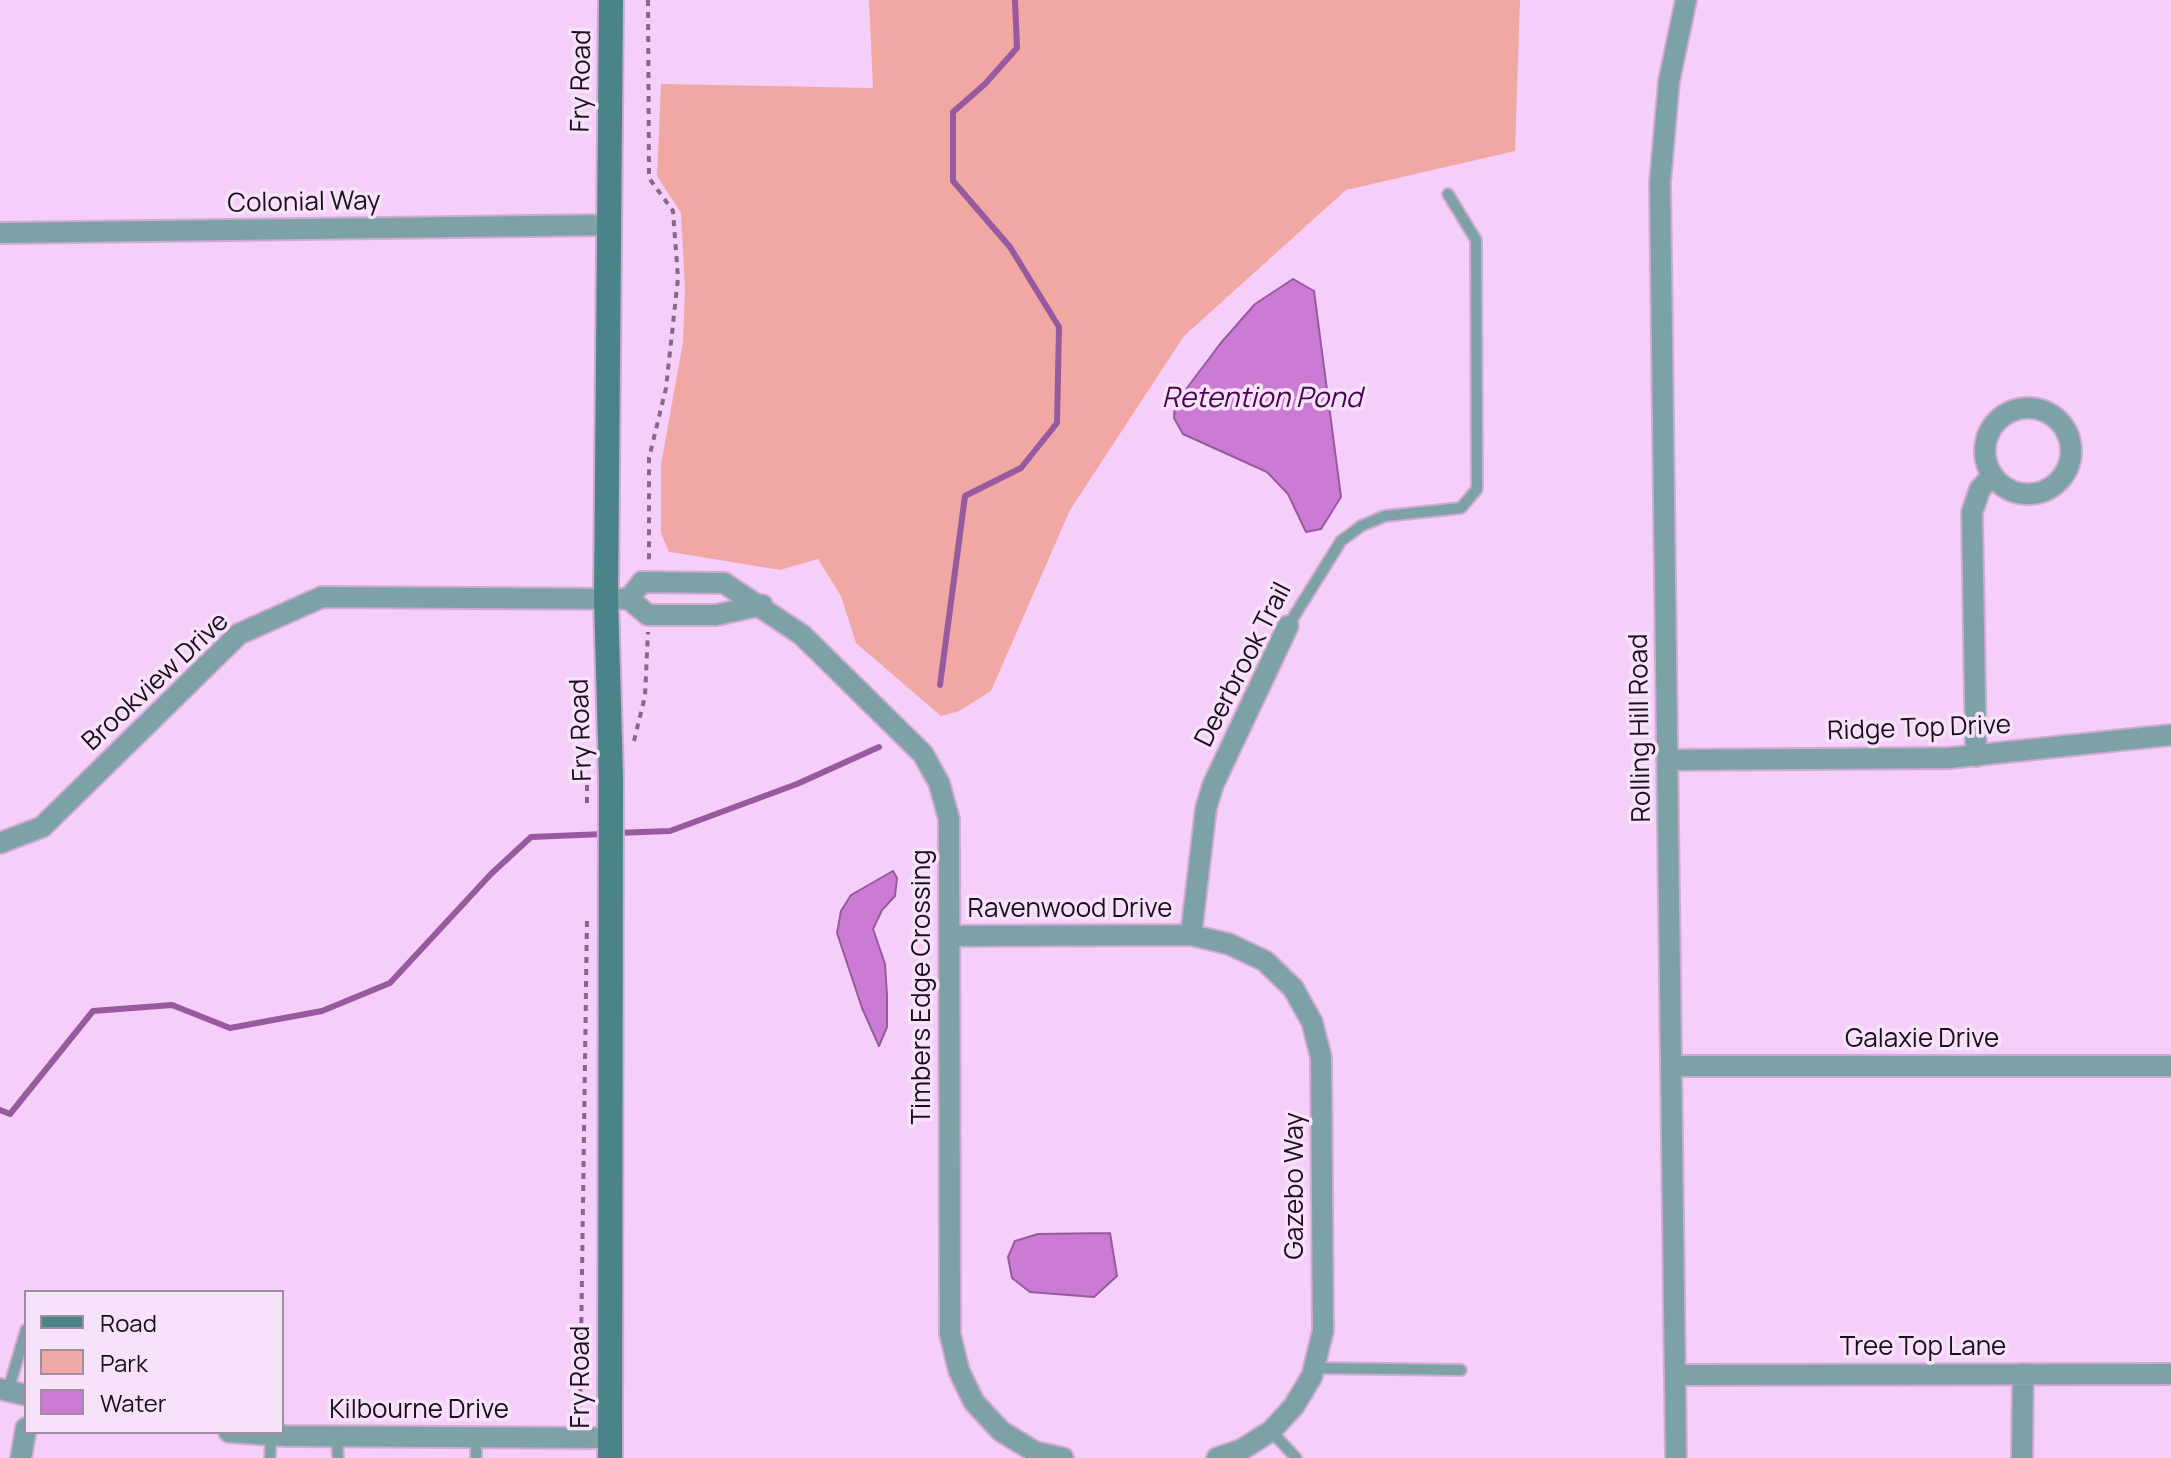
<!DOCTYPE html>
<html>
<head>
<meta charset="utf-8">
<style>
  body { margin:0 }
  #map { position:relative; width:2171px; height:1458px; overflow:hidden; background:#f6cefa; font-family:Manrope,sans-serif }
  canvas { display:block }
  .legend { position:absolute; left:24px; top:1290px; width:260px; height:144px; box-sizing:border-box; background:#f7e3f9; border:2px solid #a08da2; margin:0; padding:10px 14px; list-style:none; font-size:24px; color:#1d0c1f }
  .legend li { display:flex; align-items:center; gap:16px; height:40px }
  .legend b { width:40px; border:2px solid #a08da2 }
</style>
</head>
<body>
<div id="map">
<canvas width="2171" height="1458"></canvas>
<ul class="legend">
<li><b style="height:10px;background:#4a8489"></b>Road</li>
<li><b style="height:22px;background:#f1a7a3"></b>Park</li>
<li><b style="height:22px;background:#cc7bd5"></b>Water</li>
</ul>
</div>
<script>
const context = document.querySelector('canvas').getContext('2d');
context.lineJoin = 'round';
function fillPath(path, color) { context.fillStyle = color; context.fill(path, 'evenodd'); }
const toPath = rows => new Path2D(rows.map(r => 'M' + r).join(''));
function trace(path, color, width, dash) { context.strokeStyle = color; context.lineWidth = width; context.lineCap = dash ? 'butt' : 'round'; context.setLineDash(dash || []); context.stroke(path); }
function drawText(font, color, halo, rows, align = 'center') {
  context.font = font + ' Manrope,sans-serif'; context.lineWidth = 7; context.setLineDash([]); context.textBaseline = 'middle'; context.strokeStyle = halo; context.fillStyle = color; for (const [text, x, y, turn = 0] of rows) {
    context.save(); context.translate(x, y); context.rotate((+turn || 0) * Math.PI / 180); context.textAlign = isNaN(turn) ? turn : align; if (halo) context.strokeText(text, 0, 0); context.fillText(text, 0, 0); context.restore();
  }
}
const green = toPath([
  [869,0,1520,0,1515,151,1346,190,1184,336,1070,510,991,691,959,711,941,716,856,643,841,596,818,559,780,570,683,554,669,552,661,533,661,465,683,342,685,290,681,213,657,176,661,84,873,88]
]);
const water = toPath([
  [1293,279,1314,291,1341,497,1321,529,1306,532,1288,494,1267,472,1183,434,1174,418,1175,404,1220,344,1255,304,1293,279],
  [893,871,897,878,895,896,882,910,873,929,885,964,887,995,887,1027,879,1046,862,1008,837,933,841,911,851,895,893,871],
  [1110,1233,1117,1276,1094,1297,1030,1292,1012,1278,1008,1257,1015,1241,1038,1234,1110,1233]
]);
const stream = toPath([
  [940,685,965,496,1021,468,1057,423,1059,327,1010,247,953,181,953,112,985,84,1017,48,1015,0],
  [615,833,670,831,797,784,879,747],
  [0,1110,10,1114,93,1011,172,1005,230,1028,322,1011,390,983,491,874,531,837,604,834]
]);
const path = toPath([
  [648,0,649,178,673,211,678,278,666,388,649,458,649,563],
  [634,741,645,696,648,632],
  [587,803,587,781,592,780],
  [580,1419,587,916]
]);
const lane = toPath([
  [1288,626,1341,541,1361,526,1385,516,1461,508,1477,489,1476,240,1448,194],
  [1314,1368,1461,1370],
  [8,1391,26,1330],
  [1271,1431,1296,1458],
  [337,1437,338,1458],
  [476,1437,476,1458],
  [270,1458,271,1436]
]);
const street = toPath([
  [0,233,609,225],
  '1985 451a43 43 0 1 1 86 0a43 43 0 1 1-86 0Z',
  [629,599,642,582,724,583,802,635,923,754,939,783,949,819,950,1334,959,1371,974,1402,1001,1431,1035,1452,1063,1458],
  [1976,756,1972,512,1980,489,1992,476],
  [1667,760,1949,758,2171,735],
  [0,843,42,827,239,634,322,597,629,599,648,615,716,615,762,605],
  [1191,935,1206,808,1213,785,1288,626],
  [949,936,1191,935,1229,944,1265,961,1293,988,1312,1022,1321,1057,1323,1331,1312,1376,1294,1406,1271,1431,1241,1450,1217,1458],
  [1672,1066,2171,1066],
  [1675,1375,2171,1374],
  [0,1389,26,1395],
  [229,1432,286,1436,610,1438],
  [21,1458,26,1428],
  [1676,1458,1660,182,1669,81,1686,0],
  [2022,1458,2023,1374]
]);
const secondary = toPath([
  [610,1458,611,777,606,599,611,0]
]);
const streetNames = [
  ["Fry Road",582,81,-89],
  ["Colonial Way",304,203,-1],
  ["Deerbrook Trail",1244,665,-63],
  ["Brookview Drive",156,682,-43],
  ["Rolling Hill Road",1641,728,-91],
  ["Ridge Top Drive",1919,729,-2],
  ["Fry Road",582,730,-92],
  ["Ravenwood Drive",1070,910],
  ["Timbers Edge Crossing",923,987,-90],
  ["Galaxie Drive",1922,1040],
  ["Gazebo Way",1296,1186,-90],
  ["Tree Top Lane",1923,1348],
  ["Fry Road",582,1377,-90],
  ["Kilbourne Drive",419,1411]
];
const waterNames = [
  ["Retention Pond",1262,399]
];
fillPath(green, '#f1a7a3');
fillPath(water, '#cc7bd5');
trace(water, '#985a9e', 2);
trace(stream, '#985a9e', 6);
trace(lane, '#cfabd3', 14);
trace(street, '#cfabd3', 24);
trace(secondary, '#cfabd3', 28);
trace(path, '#856988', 4, [6, 6]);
trace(lane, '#7da2a5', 10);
trace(street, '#7da2a5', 20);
trace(secondary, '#4a8489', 24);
drawText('26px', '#1d0c1f', '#f7e3f9', streetNames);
drawText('italic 28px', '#4e0057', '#f7e3f9', waterNames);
</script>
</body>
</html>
